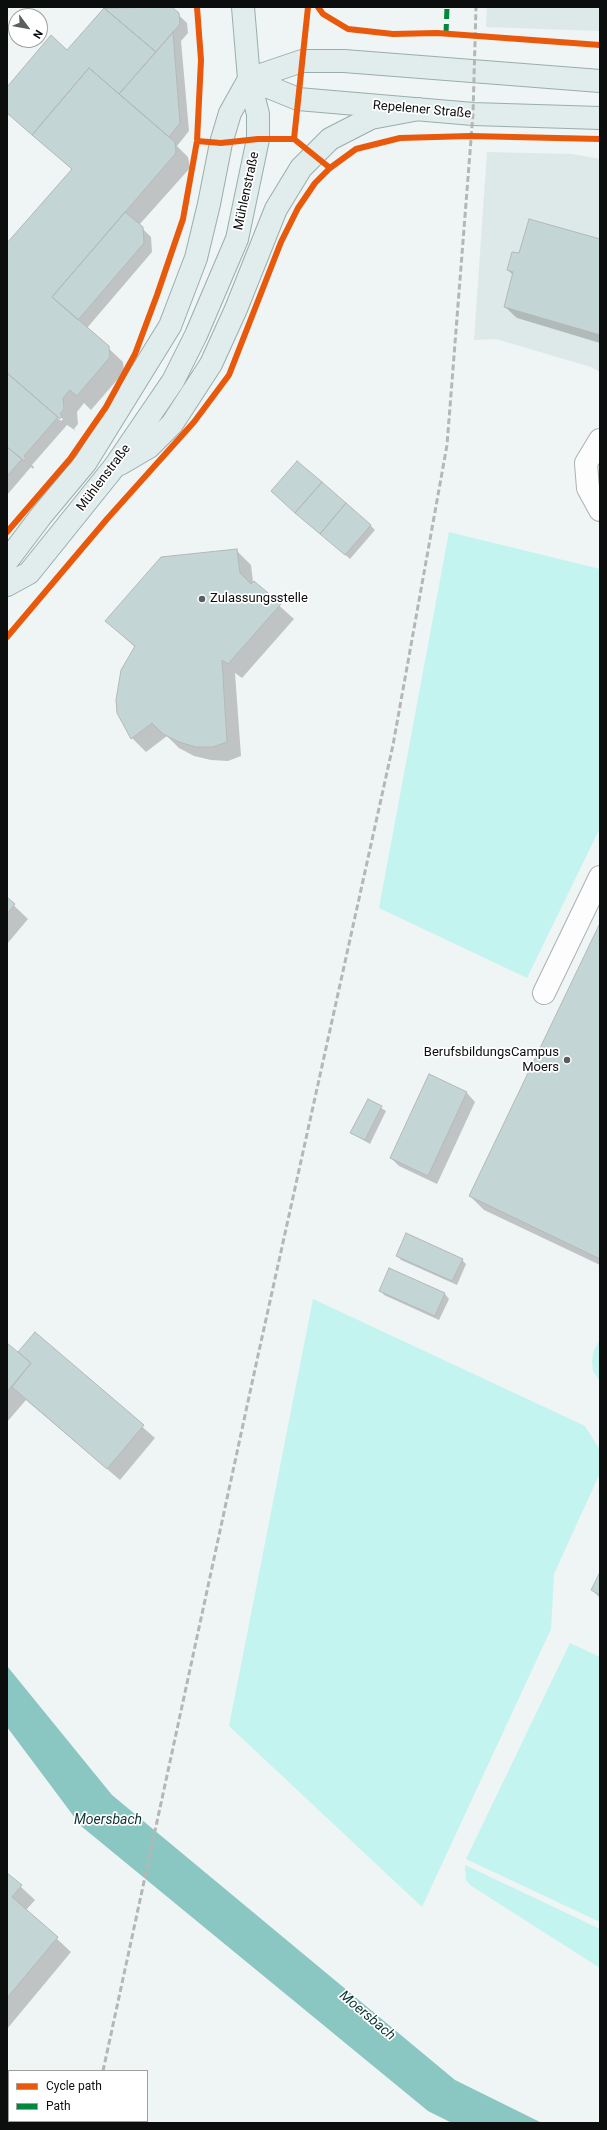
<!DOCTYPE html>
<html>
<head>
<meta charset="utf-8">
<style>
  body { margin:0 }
  #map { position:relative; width:607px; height:2130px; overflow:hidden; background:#eff4f4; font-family:Roboto,sans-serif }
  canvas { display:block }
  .frame { position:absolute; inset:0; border:8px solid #0c0e0e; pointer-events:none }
  .legend { position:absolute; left:8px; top:2070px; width:140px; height:52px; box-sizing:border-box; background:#fff; border:1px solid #9e9f9f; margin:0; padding:5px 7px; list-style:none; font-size:12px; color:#0c0e0e }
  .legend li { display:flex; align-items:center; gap:8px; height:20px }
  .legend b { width:20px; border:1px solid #9e9f9f }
  .north { position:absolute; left:8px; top:8px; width:40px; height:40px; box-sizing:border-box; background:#fff; border:1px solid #9e9f9f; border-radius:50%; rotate:122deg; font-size:11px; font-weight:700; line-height:16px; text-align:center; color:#0c0e0e }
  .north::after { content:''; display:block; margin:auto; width:14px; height:18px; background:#5b5e5e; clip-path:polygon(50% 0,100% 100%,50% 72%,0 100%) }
</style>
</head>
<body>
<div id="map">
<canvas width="607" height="2130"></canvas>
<div class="frame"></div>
<ul class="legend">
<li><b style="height:5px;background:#e8590c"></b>Cycle path</li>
<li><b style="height:5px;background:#00873e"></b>Path</li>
</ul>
<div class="north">N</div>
</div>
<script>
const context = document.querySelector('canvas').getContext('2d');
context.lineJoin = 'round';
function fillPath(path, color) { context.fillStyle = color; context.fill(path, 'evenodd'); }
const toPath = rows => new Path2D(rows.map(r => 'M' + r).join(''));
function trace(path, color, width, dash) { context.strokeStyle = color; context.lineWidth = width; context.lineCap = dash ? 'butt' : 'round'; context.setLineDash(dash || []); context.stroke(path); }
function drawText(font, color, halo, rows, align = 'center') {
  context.font = font + ' Roboto,sans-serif'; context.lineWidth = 3.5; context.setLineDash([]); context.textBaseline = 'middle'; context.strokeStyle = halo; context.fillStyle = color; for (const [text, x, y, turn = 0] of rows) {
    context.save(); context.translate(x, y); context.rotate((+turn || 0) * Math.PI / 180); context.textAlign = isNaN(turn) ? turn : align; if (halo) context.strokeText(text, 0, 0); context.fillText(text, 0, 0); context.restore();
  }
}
const built = toPath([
  [487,7,600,7,600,31,486,27],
  [487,152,572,154,600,159,600,372,591,367,496,339,474,340]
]);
const green = toPath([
  [449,532,600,569,600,828,527,978,379,908],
  [313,1299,585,1426,600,1450,600,1473,554,1574,551,1629,422,1907,229,1726],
  [600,1340,600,1381,593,1371,592,1361,594,1350],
  [570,1643,600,1657,600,1922,466,1859],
  [465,1865,600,1929,600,1968,470,1885,466,1880]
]);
const water = toPath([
  [7,1666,112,1795,455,2080,542,2123,452,2123,428,2111,81,1826,7,1727]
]);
const shadow = toPath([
  [105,7,170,7,187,23,188,33,181,41,189,131,177,146,188,157,190,168,139,225,151,237,152,252,87,328,123,362,124,372,91,410,84,403,77,412,78,424,74,429,76,431,67,425,32,465,34,467,33,469,31,467,7,495,7,375,61,421,63,419,7,372,7,245,73,170,7,113,7,88,67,52],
  [600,240,600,343,517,318,505,307,514,276,508,270,520,255],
  [276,495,370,525,375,530,350,559],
  [236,550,251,565,253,582,294,619,242,678,235,673,241,756,228,761,211,760,194,756,179,748,167,736,146,752,132,738,136,648,106,621],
  [7,899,28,919,7,944],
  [600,925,600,1265,484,1210,470,1196],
  [430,1076,467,1093,475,1102,437,1184,399,1166,391,1158],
  [368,1100,386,1111,370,1144,351,1133],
  [397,1255,462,1260,466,1264,457,1285,401,1260],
  [389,1269,445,1294,449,1299,439,1320,384,1295,380,1290],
  [36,1333,155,1438,120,1480,26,1400,7,1422,7,1344,18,1353],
  [600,1574,600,1598,592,1590],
  [7,1874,35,1900,26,1910,71,1952,7,2029]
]);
const building = toPath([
  [172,7,179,13,180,24,156,52,104,8,172,7],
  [104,8,156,52,119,94,89,68,32,135,7,113,7,87,51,35,67,50,104,8],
  [173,32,180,123,169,137,119,94,173,32],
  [89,68,175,142,176,153,52,297,109,346,110,357,77,396,70,390,63,398,64,409,60,414,62,416,60,419,7,373,7,243,72,169,32,135,89,68],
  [125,212,143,227,144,243,78,320,52,297,125,212],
  [529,219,600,239,600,335,504,307,513,272,507,270,512,252,519,253,529,219],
  [7,373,58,417,24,456,26,458,24,461,7,447,7,373],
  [7,447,22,459,7,476,7,447],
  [297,461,322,482,295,513,271,491,297,461],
  [322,482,346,503,320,534,295,513,322,482],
  [346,503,371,525,345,555,320,534,346,503],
  [237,549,240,573,251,584,254,581,281,604,228,664,222,660,227,742,213,747,196,747,179,742,163,734,152,723,131,739,117,713,116,700,121,670,135,646,105,621,161,557,237,549],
  [7,897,15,904,7,914,7,897],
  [600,923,600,1259,469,1196,600,923],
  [429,1074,467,1092,428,1176,390,1158,429,1074],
  [368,1099,382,1106,365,1140,350,1133,368,1099],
  [406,1233,463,1259,452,1281,396,1256,406,1233],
  [389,1268,445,1293,435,1316,379,1291,389,1268],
  [35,1332,144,1425,107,1469,12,1387,31,1363,18,1352,35,1332],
  [7,1343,31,1363,7,1392,7,1343],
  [600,1572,600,1595,591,1590,600,1572],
  [7,1873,22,1885,12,1897,58,1937,7,1998,7,1873]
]);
const minor = toPath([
  [600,440,586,463,588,488,600,510],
  [544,993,600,877]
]);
const major = toPath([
  [249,79,298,99,473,114,600,118],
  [249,79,302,61,344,61,600,81],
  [120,464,149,447,172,424,211,364,236,309,276,209,301,168,330,139,371,118,419,109],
  [7,561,41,516,86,462,170,326,196,258,209,204,221,143,230,113,249,79],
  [7,585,29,573,115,466,173,381,196,335,237,239,258,139,258,114,249,79,243,7]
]);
const rail = toPath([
  [103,2071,257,1360,393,745,447,445,473,114,476,7],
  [92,2123,93,2121]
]);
const quiet = toPath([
  [446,34,447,7]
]);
const cycleway = toPath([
  [318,7,323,14,348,29,393,34,437,33,600,45],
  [294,139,308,7],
  [197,141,221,143,258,139,294,139,330,168],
  [7,532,70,459,106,407,135,354,157,295,183,219,197,141,201,60,197,7],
  [7,637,107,519,194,422,229,375,281,242,298,208,315,183,330,168,356,149,400,138,470,136,600,139]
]);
const markers = [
  [202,599,4,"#5b5e5e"],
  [567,1060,4,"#5b5e5e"]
];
const streetNames = [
  ["Repelener Straße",422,110,5],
  ["Mühlenstraße",247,191,-78],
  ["Mühlenstraße",104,478,-53]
];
const poiNames = [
  ["Zulassungsstelle",210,599],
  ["BerufsbildungsCampus",559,1053,"right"],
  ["Moers",559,1068,"right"]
];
const waterNames = [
  ["Moersbach",108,1820],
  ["Moersbach",367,2016,40]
];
fillPath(built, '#dde9e8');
fillPath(green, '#c3f4f0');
fillPath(water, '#8ac6c2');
fillPath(shadow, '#0003');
fillPath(building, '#c3d5d4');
trace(building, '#b5b8b8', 1);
trace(minor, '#acb0b0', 24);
trace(major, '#98aeac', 24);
trace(minor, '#fdfdfd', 22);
trace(major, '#e1ecec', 22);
trace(rail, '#b5b7b7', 3, [6, 3]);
trace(quiet, '#00873e', 5, [10, 5]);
trace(cycleway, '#e8590c', 6);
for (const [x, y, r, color] of markers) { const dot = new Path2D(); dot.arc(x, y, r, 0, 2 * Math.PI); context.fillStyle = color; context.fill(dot); trace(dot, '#fff', 1.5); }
drawText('13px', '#0c0e0e', '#fff', streetNames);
drawText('13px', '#0c0e0e', '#fff', poiNames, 'left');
drawText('italic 14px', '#0b3533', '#fff', waterNames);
</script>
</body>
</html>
